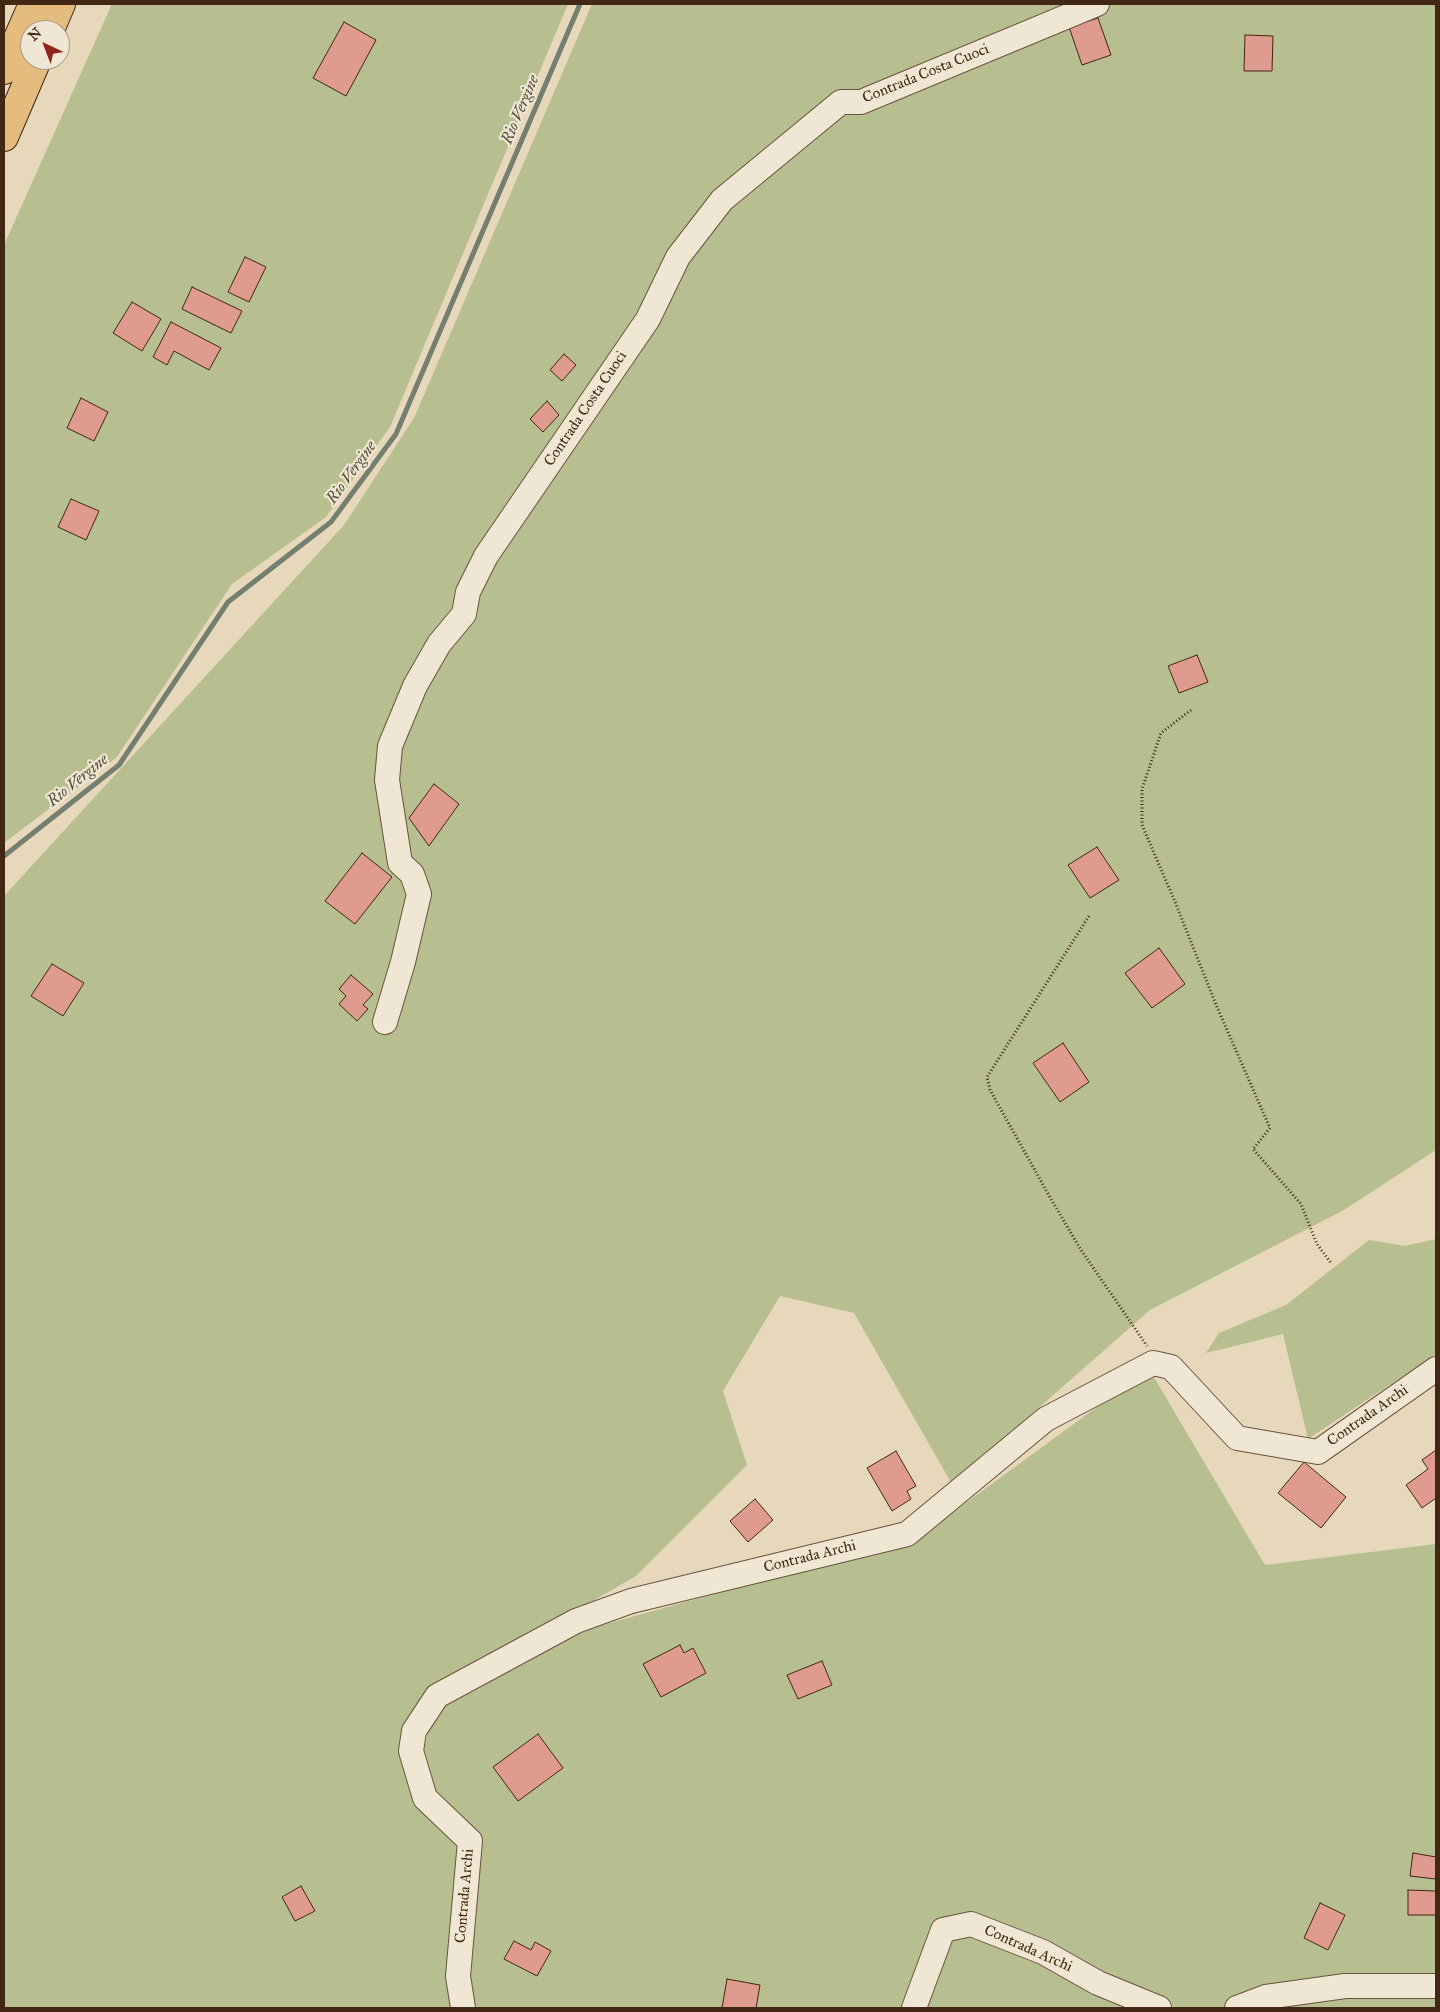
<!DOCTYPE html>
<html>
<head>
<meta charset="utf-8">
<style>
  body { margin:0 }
  #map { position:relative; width:1440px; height:2012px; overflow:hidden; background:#e7d8bb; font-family:"IM FELL Great Primer",serif }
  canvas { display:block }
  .frame { position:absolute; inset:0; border:5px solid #412714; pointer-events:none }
  .north { position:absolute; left:20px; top:20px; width:50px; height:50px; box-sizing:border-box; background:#efe6d3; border:1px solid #a99a87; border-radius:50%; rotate:317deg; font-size:14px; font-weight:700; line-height:20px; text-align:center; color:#412714 }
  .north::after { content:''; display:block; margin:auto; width:18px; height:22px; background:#8f2418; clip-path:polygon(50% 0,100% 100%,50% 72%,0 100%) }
</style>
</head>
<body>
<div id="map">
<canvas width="1440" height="2012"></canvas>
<div class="frame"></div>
<div class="north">N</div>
</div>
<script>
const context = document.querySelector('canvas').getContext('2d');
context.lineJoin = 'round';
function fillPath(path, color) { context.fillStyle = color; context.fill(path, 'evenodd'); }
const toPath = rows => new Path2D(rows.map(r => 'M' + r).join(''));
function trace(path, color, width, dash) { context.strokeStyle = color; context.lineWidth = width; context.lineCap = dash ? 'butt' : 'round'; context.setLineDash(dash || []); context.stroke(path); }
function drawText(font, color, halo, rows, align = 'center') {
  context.font = font + ' "IM FELL Great Primer",serif'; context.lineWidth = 4.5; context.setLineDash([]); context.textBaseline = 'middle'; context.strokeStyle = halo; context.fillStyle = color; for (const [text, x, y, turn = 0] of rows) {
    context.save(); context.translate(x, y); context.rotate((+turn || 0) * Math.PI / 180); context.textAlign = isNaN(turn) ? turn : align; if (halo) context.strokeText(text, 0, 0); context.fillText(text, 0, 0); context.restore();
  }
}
const green = toPath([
  [112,4,568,4,390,427,326,517,232,584,117,757,4,843,4,245],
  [592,4,1436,4,1436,1150,1344,1210,1150,1310,952,1484,854,1313,780,1296,723,1391,747,1465,636,1576,435,1692,402,1731,463,1848,457,2008,4,2008,4,896,344,525,414,418],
  [1436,1239,1436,1354,1308,1439,1283,1334,1206,1353,1219,1333,1286,1305,1369,1240,1405,1246],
  [1149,1369,1265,1565,1436,1544,1436,2008,469,2008,465,1979,477,1840,418,1771,436,1701,592,1628,919,1537]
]);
const stream = toPath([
  [4,856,119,765,228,602,331,522,396,434,580,4]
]);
const building = toPath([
  [1098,18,1111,55,1082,65,1069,27,1098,18],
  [344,22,376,40,346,96,313,78,344,22],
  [1245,35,1273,36,1272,71,1244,71,1245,35],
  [245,257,266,267,249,302,228,292,245,257],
  [192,287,242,311,231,333,182,309,192,287],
  [132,302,161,319,142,351,113,333,132,302],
  [171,322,221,348,209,370,174,351,167,365,153,357,171,322],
  [564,354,576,365,562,381,550,370,564,354],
  [81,398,108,412,94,441,67,428,81,398],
  [547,401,559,415,543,432,530,419,547,401],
  [71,499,99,511,86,540,58,527,71,499],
  [1197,655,1208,682,1179,693,1168,666,1197,655],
  [434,784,459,804,429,846,409,818,434,784],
  [1097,847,1119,880,1090,898,1068,865,1097,847],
  [362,853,392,877,355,924,325,901,362,853],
  [1159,948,1185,984,1152,1008,1125,973,1159,948],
  [52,964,84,983,63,1016,31,996,52,964],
  [351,975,373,994,363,1005,368,1009,357,1021,339,1004,346,996,339,989,351,975],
  [1063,1043,1089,1082,1060,1102,1033,1063,1063,1043],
  [1436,1450,1436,1498,1422,1508,1406,1485,1428,1469,1422,1460,1436,1450],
  [896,1451,916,1486,907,1491,911,1499,892,1511,867,1468,896,1451],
  [1304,1462,1346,1497,1321,1528,1278,1493,1304,1462],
  [755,1499,773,1520,748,1542,730,1521,755,1499],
  [680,1645,684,1653,693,1648,706,1673,661,1697,643,1664,680,1645],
  [822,1661,832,1685,798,1699,787,1675,822,1661],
  [538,1734,563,1768,518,1801,493,1767,538,1734],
  [1413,1853,1436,1857,1436,1879,1410,1876,1413,1853],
  [301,1886,315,1911,295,1921,282,1897,301,1886],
  [1408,1890,1436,1891,1436,1915,1408,1915,1408,1890],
  [1320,1903,1345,1915,1328,1950,1304,1938,1320,1903],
  [514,1941,531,1950,535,1942,551,1951,537,1976,504,1959,514,1941],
  [727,1979,760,1985,756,2008,722,2008,727,1979]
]);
const path = toPath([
  [1191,710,1161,733,1142,789,1142,825,1176,904,1217,1007,1270,1128,1253,1149,1301,1204,1317,1244,1331,1263],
  [1089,916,987,1077,990,1090,1051,1199,1081,1250,1147,1346]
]);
const minor = toPath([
  [385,1022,403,962,419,894,412,874,400,863,387,780,390,746,415,686,439,644,464,614,468,592,486,556,648,319,678,257,722,200,841,102,861,102,1097,4],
  [463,2008,458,1976,470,1841,425,1798,411,1751,414,1731,437,1696,576,1621,631,1601,907,1534,1046,1419,1153,1363,1171,1367,1237,1438,1318,1452,1436,1369],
  [914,2008,943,1930,971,1924,1043,1952,1098,1983,1159,2008],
  [1237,2008,1266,1997,1345,1986,1436,1986]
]);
const highway = toPath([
  [50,30,61,4],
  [4,70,33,4],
  [4,137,37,60]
]);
const streetNames = [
  ["Contrada Costa Cuoci",926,74,-22],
  ["Contrada Costa Cuoci",586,409,-56],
  ["Contrada Archi",1368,1416,-35],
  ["Contrada Archi",810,1557,-14],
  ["Contrada Archi",465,1896,-85],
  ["Contrada Archi",1028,1949,24]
];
const waterNames = [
  ["Rio Vergine",521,110,-67],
  ["Rio Vergine",352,473,-54],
  ["Rio Vergine",78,781,-39]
];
fillPath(green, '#b7be8f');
trace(stream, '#757f70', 5);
fillPath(building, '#de9b8e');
trace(building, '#412714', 1);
trace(minor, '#6a533e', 26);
trace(highway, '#412714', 30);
trace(path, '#412714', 3, [1, 2.5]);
trace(minor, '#efe6d3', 24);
trace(highway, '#e4bc7e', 28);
drawText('15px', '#412714', '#efe6d3', streetNames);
drawText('italic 16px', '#564c3a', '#efe6d3', waterNames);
</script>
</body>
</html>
